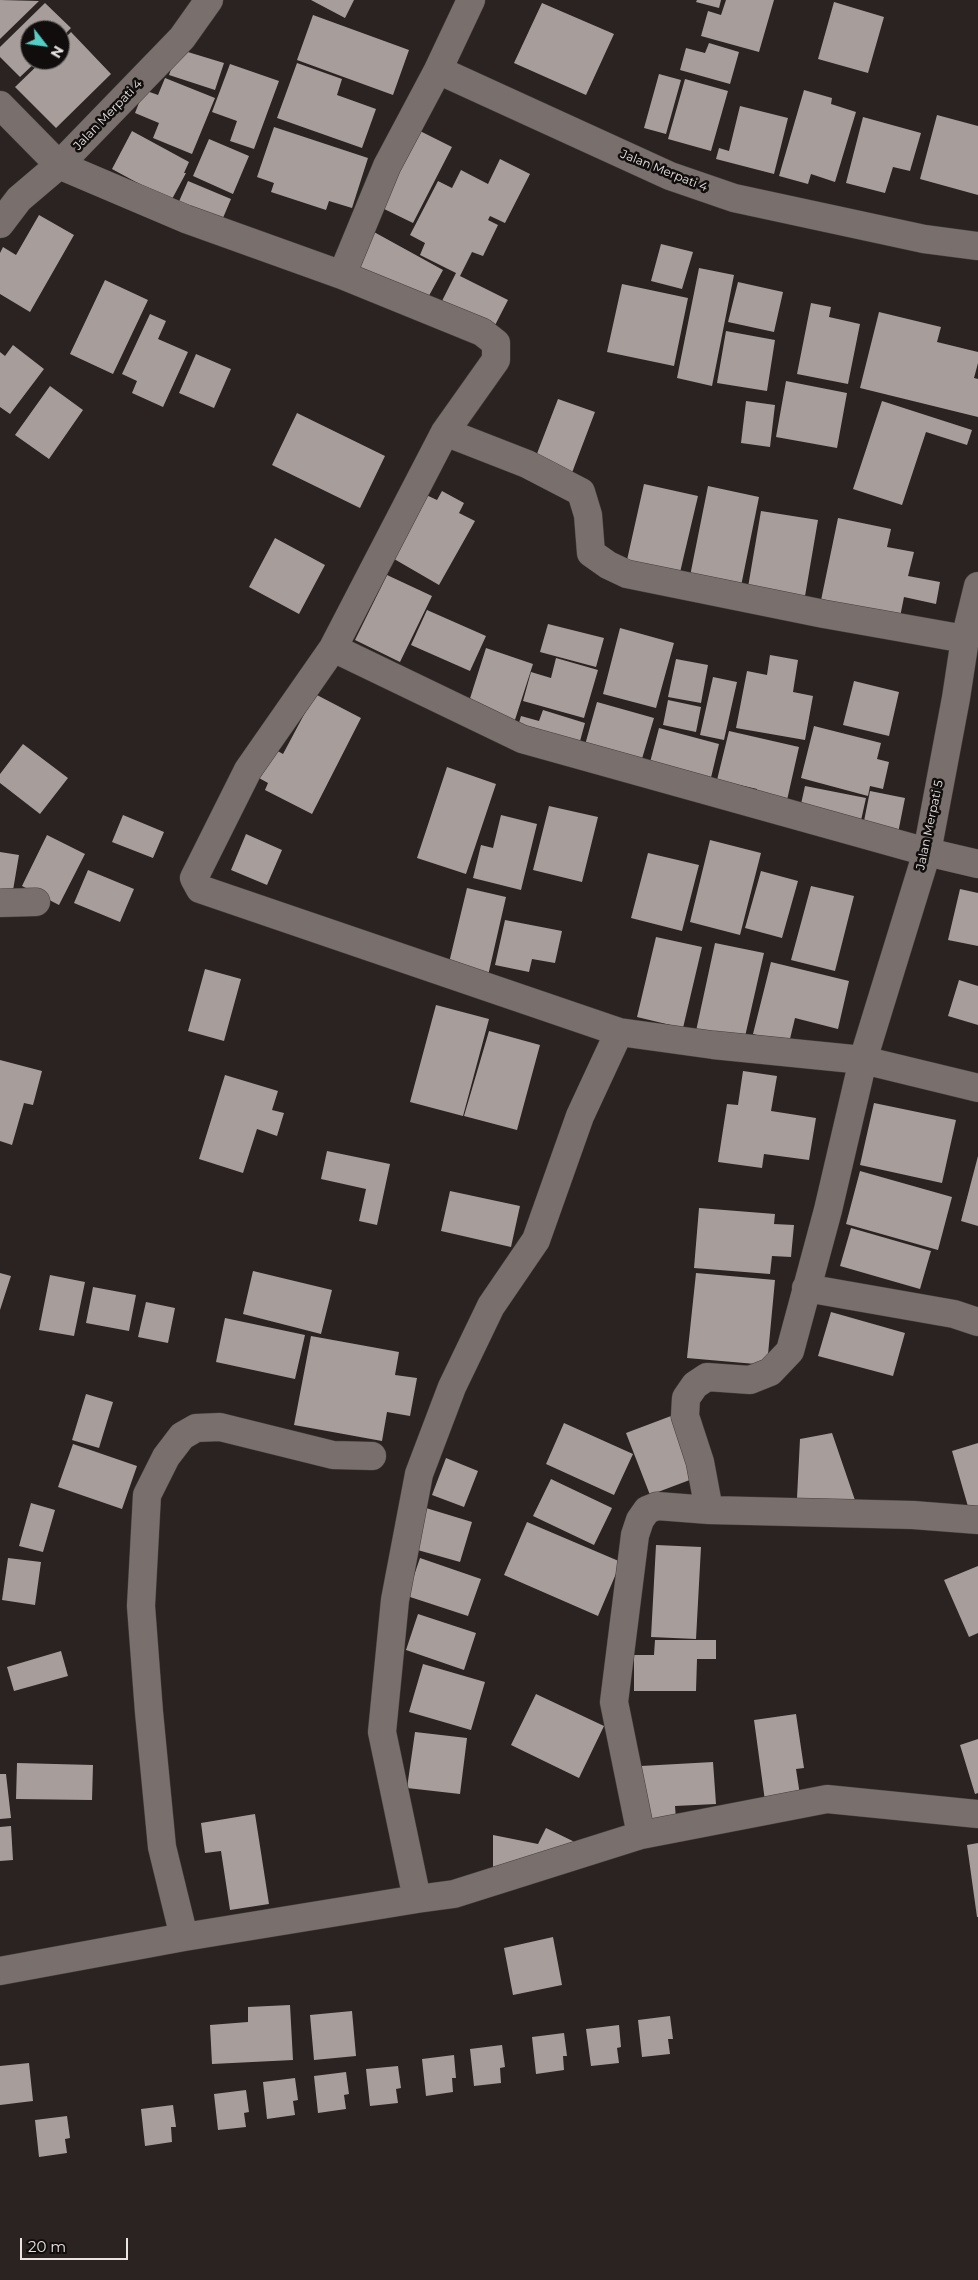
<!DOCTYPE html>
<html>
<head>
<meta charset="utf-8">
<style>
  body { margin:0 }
  #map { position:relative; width:978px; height:2280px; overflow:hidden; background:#2a2321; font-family:Montserrat,sans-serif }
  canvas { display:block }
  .north { position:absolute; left:20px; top:20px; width:50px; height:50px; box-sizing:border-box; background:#100d0c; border:1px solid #676362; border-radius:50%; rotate:120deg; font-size:14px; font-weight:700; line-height:20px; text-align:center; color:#eae5e3 }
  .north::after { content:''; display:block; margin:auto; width:18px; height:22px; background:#55cec5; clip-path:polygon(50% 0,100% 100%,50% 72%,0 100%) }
  .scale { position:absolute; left:20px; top:2238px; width:108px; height:22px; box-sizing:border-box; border:2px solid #eae5e3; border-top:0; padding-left:6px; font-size:15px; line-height:18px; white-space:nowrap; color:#eae5e3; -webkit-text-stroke:4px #100d0c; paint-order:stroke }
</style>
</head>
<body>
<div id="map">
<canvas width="978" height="2280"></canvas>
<div class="north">N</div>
<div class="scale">20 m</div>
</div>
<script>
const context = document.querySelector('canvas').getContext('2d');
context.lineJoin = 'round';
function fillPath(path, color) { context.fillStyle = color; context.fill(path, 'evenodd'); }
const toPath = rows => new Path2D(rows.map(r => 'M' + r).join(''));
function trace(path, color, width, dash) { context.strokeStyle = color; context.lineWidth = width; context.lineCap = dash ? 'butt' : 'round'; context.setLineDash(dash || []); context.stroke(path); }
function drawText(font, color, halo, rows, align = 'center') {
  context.font = font + ' Montserrat,sans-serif'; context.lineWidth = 5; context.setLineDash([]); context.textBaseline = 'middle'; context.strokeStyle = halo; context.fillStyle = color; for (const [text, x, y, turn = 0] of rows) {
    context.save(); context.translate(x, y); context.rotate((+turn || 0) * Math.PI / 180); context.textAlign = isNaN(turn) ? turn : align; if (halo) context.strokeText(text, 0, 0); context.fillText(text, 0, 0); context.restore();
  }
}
const building = toPath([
  [0,0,39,1,0,39],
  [311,0,354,0,345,18],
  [697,0,721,0,719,8,696,2],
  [726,0,774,0,759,52,701,36,708,11,721,15],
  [834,2,884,17,868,73,818,59],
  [45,3,71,28,60,39,60,30,30,30,30,60,38,60,20,77,0,57,0,47],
  [542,3,614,34,586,95,514,63],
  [313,15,409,50,393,95,297,60],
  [71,32,111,74,56,128,15,87,43,60,60,60,60,43],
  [709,43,739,52,730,84,680,70,686,48,705,53],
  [178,49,224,63,215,90,169,75],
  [297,63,342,79,337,95,376,109,362,148,277,118],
  [230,64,279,81,254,149,230,141,237,121,212,112],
  [659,74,681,80,666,134,644,128],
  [165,78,215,98,192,154,153,138,159,123,135,113,144,90,158,95],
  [685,79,728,91,711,151,668,139],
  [804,90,832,98,831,104,856,112,835,182,811,174,808,184,779,176],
  [740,106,788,118,774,174,716,159,719,148,729,151],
  [937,115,978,126,978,195,920,179],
  [863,117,921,133,910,171,893,167,885,193,846,183],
  [274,127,368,158,352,208,329,201,326,210,271,192,274,183,257,177],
  [416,129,452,147,413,223,378,206],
  [132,131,189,162,184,173,186,173,171,201,112,169],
  [209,139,249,156,233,194,193,176],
  [500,159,530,174,505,223,490,216,488,220,498,225,483,256,472,252,460,276,508,300,490,335,438,309,456,273,420,255,425,243,410,235,438,181,452,188,461,170,488,184],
  [188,181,231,199,220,225,177,206],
  [39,215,74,235,30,312,0,294,0,253,3,247,16,255],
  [374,232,443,270,425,303,355,265],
  [661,244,693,252,682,289,651,281],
  [699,268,734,275,712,386,677,378],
  [105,280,148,300,113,374,70,354],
  [738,282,783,292,774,332,728,322],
  [622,284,688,298,674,366,607,352],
  [811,303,831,307,829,317,860,324,848,384,797,374],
  [879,312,941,327,937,342,978,352,978,363,974,378,978,379,978,417,860,388],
  [150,314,166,321,158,339,188,352,163,407,132,393,137,381,122,374],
  [726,331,775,340,767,391,717,383],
  [13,345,44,369,10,414,0,407,0,352,5,356],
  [196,354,231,369,214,408,179,393],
  [786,381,847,393,837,448,776,437],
  [50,386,83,410,49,459,15,435],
  [558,399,595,412,570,478,533,464],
  [746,401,775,405,770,447,741,443],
  [882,401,972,430,967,445,926,432,902,505,853,489],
  [297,413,385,456,360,508,272,465],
  [644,484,698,496,678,581,625,569],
  [708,486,759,497,740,591,689,581],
  [442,491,464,503,459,513,475,521,439,585,389,556,424,494,437,500],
  [761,511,818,520,804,602,747,593],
  [838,518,891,529,887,547,914,552,908,576,940,582,936,604,904,597,898,627,819,610],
  [275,538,325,565,299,614,249,587],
  [387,575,432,596,400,662,355,640],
  [427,610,486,636,470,671,411,645],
  [548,624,604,638,596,667,540,652],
  [620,628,674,643,656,708,603,694],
  [486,648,533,664,513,726,466,711],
  [770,655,798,660,793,692,813,696,805,740,736,728,747,671,767,675],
  [556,658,598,670,584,718,523,701,531,672,551,678],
  [676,659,708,665,701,703,668,697],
  [713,677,737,682,724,740,700,735],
  [854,681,899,692,889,736,843,725],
  [315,694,361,718,312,814,265,790,268,783,259,778,274,749,283,754],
  [668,700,701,707,696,732,663,725],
  [597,702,654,718,639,769,583,752],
  [543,710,585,723,577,752,516,733,521,716,539,721],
  [814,726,881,743,877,759,889,762,883,789,870,786,868,796,801,778],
  [659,728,719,744,709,786,648,770],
  [729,731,799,747,785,809,754,802,757,789,717,780],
  [23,744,68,778,40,814,0,783,0,774],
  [447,767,496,784,466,874,417,858],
  [805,786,866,798,860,825,799,813],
  [870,791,905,798,898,833,863,826],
  [549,806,598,817,582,882,533,870],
  [123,815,164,832,153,858,112,842],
  [501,815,537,824,521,890,473,878,481,845,493,848],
  [246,834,282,850,267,885,231,870],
  [47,835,85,854,59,905,22,886],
  [710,840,761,853,740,935,690,922],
  [0,852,19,855,11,902,0,900],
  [648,853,699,865,682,931,631,918],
  [88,870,134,889,120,922,74,903],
  [761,871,798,881,782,938,745,928],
  [811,886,854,896,835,971,791,960],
  [467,888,506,897,487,980,447,971],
  [960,889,978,893,978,946,948,940],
  [505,920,562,931,555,963,532,959,529,972,495,965],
  [656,937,702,947,683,1028,637,1017],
  [715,943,764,953,744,1041,696,1031],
  [771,962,849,981,838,1029,795,1018,789,1043,753,1034],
  [205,969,241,979,224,1041,188,1031],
  [959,980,978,986,978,1025,948,1016],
  [436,1005,489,1019,463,1116,410,1102],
  [489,1031,540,1045,517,1130,464,1116],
  [0,1060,42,1071,33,1105,24,1103,12,1145,0,1141],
  [743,1071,777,1076,771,1111,816,1118,809,1160,764,1154,762,1168,718,1162,727,1104,738,1105],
  [225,1075,278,1091,272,1110,284,1113,277,1136,257,1129,243,1173,199,1159],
  [874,1103,956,1120,942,1183,860,1165],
  [327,1151,390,1164,377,1225,359,1221,366,1189,321,1179],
  [978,1156,978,1226,961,1221],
  [860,1171,952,1197,938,1250,846,1224],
  [450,1191,520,1206,511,1247,441,1231],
  [699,1208,775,1214,774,1224,794,1225,791,1257,772,1256,770,1274,694,1268],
  [851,1228,931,1251,920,1289,840,1266],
  [253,1271,332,1290,321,1334,243,1314],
  [0,1273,11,1276,0,1310],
  [696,1273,775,1280,767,1365,687,1358],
  [50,1275,85,1282,74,1336,39,1330],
  [93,1287,136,1295,129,1331,86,1323],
  [146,1302,175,1308,168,1343,138,1337],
  [831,1312,905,1333,893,1376,818,1356],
  [225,1318,305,1335,295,1379,216,1362],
  [311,1336,399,1352,395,1375,417,1378,410,1416,387,1412,382,1441,294,1425],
  [86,1394,113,1402,99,1448,72,1440],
  [671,1416,695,1478,650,1495,626,1433],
  [564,1423,633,1454,614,1495,546,1464],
  [832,1433,857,1506,797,1498,800,1439],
  [978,1443,978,1508,969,1510,952,1451],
  [73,1444,137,1466,122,1509,58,1487],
  [446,1458,478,1471,464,1507,432,1495],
  [551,1479,612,1508,594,1545,533,1516],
  [31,1503,55,1510,43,1552,19,1546],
  [426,1508,472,1522,460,1562,414,1549],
  [527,1522,621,1562,598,1616,504,1575],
  [656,1545,701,1547,696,1639,651,1637],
  [8,1558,41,1562,35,1605,2,1600],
  [420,1558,481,1579,468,1616,407,1596],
  [978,1566,978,1633,969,1637,944,1580],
  [418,1614,476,1633,464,1670,406,1650],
  [655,1640,716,1640,716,1659,697,1659,696,1691,634,1691,634,1655,654,1655],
  [61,1651,68,1676,14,1691,7,1667],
  [423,1664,485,1682,471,1730,409,1712],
  [536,1694,604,1726,579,1778,511,1745],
  [796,1714,804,1768,796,1769,800,1795,765,1801,754,1720],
  [415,1732,467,1738,460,1794,407,1788],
  [978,1739,978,1793,975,1794,960,1745],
  [713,1762,716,1804,675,1806,676,1819,645,1821,641,1766],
  [17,1763,93,1765,92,1800,16,1799],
  [0,1774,6,1774,11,1818,0,1819],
  [255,1814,269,1904,230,1910,221,1851,205,1853,201,1823],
  [11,1826,13,1860,0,1861,0,1827],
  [546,1828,583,1846,493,1867,493,1835,538,1844],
  [978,1843,978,1917,977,1917,967,1845],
  [553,1937,562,1985,513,1995,504,1948],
  [290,2005,293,2060,212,2064,210,2025,248,2022,248,2007],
  [352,2011,356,2056,314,2060,310,2015],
  [670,2016,673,2039,668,2039,670,2054,642,2057,638,2020],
  [619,2025,621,2047,617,2048,619,2063,591,2066,586,2029],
  [564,2033,567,2056,563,2056,564,2070,536,2074,532,2037],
  [502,2045,505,2067,500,2068,501,2083,474,2086,470,2049],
  [454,2055,456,2078,452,2078,453,2092,426,2096,422,2059],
  [29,2063,33,2101,0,2105,0,2066],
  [398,2066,401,2088,396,2089,398,2103,370,2106,366,2069],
  [346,2072,349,2094,344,2095,346,2109,318,2113,314,2076],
  [295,2078,298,2100,293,2101,295,2115,267,2119,263,2082],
  [246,2090,249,2112,244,2113,246,2127,218,2130,214,2094],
  [173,2105,176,2127,171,2127,172,2142,145,2146,141,2109],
  [67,2116,70,2138,65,2139,67,2153,39,2157,35,2120]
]);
const street = toPath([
  [471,0,438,70,670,176,734,198,924,239,978,246],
  [438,70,387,166,342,275,482,332,496,343,496,360,445,432,333,648,522,739,927,852,978,864],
  [0,105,59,165,186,219,342,275],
  [0,224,19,199,59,165,182,38,209,0],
  [445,432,527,464,581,492,588,515,591,553,608,565,627,574,824,614,965,639],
  [333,648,248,770,194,878,200,889,619,1032,713,1045,863,1060,978,1088],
  [0,903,36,902],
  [619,1032,580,1116,536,1240,491,1306,452,1387,419,1474,395,1600,382,1732,417,1899,454,1894,641,1835,827,1799,978,1814],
  [806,1288,954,1314,978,1322],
  [709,1510,700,1462,685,1416,686,1398,695,1385,707,1377,750,1380,770,1372,790,1351,828,1210,863,1060,927,852,956,698,965,639,978,586],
  [641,1835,614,1702,635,1535,640,1520,647,1510,657,1506,709,1510,913,1515,978,1520],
  [184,1937,162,1847,149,1712,141,1606,147,1495,166,1457,182,1436,196,1428,220,1427,333,1455,372,1456],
  [0,1971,184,1937,417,1899]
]);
const streetNames = [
  ["Jalan Merpati 4",108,115,-46],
  ["Jalan Merpati 4",664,171,22],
  ["Jalan Merpati 5",930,825,-78]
];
fillPath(building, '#a79e9c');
trace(street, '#46403e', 29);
trace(street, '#79706d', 28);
drawText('12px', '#eae5e3', '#100d0c', streetNames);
</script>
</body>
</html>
